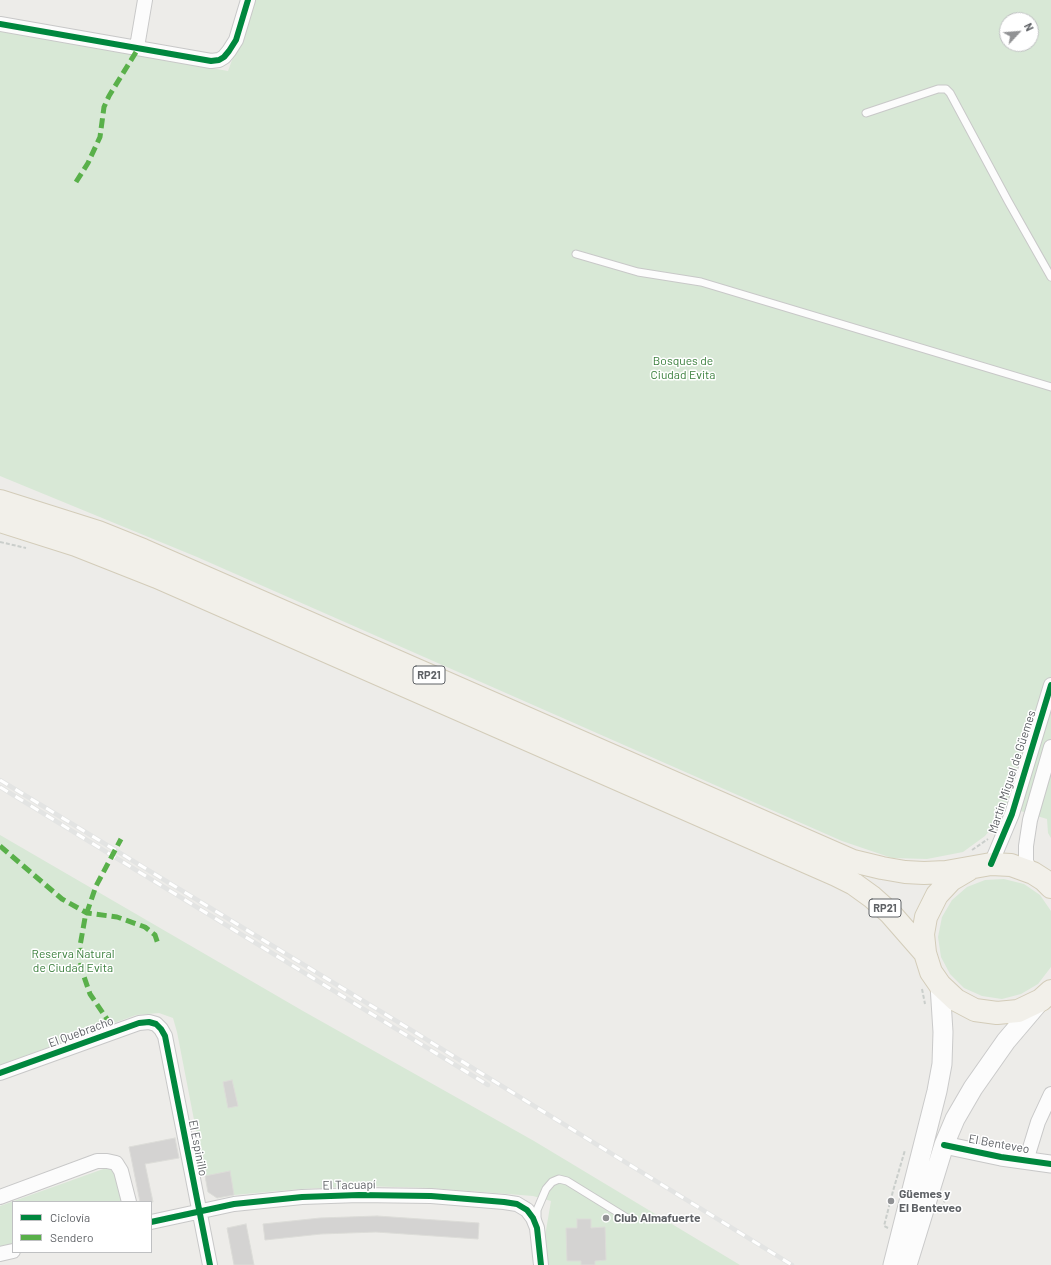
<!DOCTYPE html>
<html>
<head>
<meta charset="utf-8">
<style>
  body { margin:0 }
  #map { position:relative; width:1051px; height:1265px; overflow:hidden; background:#edece9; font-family:Barlow,sans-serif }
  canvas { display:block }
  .legend { position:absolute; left:12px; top:1201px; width:140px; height:52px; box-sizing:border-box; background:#fff; border:1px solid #bfc0c2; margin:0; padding:5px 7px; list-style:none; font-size:12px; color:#5f6266 }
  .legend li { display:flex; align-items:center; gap:8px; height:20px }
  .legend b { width:20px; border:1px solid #bfc0c2 }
  .north { position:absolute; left:999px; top:12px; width:40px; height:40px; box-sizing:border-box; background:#fff; border:1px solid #bfc0c2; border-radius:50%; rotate:64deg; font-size:11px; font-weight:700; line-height:16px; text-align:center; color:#5f6266 }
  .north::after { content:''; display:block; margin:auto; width:14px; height:18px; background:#919294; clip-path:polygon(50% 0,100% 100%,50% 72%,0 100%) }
</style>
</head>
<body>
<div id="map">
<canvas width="1051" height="1265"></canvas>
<ul class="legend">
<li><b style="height:5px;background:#00873e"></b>Ciclovía</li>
<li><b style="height:5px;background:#59b04a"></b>Sendero</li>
</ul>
<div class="north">N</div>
</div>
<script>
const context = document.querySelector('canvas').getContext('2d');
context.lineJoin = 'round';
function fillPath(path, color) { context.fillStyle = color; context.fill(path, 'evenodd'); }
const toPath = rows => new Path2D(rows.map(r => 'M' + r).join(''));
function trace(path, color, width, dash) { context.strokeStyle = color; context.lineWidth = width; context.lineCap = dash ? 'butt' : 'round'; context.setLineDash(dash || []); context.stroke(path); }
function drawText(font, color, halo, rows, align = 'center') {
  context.font = font + ' Barlow,sans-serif'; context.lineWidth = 3; context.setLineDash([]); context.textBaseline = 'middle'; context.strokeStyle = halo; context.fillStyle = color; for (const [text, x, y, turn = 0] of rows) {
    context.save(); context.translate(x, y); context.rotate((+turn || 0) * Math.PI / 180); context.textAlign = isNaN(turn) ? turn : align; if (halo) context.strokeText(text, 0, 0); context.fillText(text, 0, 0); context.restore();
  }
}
const green = toPath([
  [254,0,1051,0,1051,838,1048,833,1047,819,1004,806,995,824,985,836,963,852,927,859,892,858,842,841,197,557,0,476,0,30,228,71],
  [1007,20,1031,20,1031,44,1007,44],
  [0,835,303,1011,534,1141,740,1265,548,1265,545,1236,551,1201,533,1196,430,1188,362,1186,301,1189,234,1195,217,1198,208,1192,177,1032,173,1018,159,1013,136,1015,0,1065],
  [1004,879,1024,884,1040,895,1051,911,1051,967,1038,984,1021,994,1002,999,982,996,964,988,950,974,941,957,938,937,942,917,952,900,967,887,985,880],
  [106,1168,112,1168,117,1172,121,1202,13,1202,13,1244,0,1247,0,1206]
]);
const building = toPath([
  [232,1080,238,1106,228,1108,223,1082,232,1080],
  [175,1138,179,1158,145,1164,153,1202,140,1202,129,1147,175,1138],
  [230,1171,234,1195,217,1198,208,1192,205,1176,230,1171],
  [377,1216,479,1223,478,1239,376,1232,321,1234,265,1240,263,1224,320,1218,377,1216],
  [577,1219,591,1219,591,1228,605,1227,606,1260,595,1261,595,1265,581,1265,581,1261,567,1261,566,1228,577,1228,577,1219],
  [246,1224,254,1265,234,1265,227,1228,246,1224]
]);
const path = toPath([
  [0,542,26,548],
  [972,850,988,839],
  [922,989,925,1004],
  [942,1208,947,1194],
  [888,1228,884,1226,893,1191,905,1150]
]);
const service = toPath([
  [866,113,938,89,946,89,950,93,1008,201,1051,277],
  [576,254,638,272,701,282,1051,387],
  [537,1219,537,1210,546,1189,552,1182,559,1179,567,1181,627,1218]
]);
const minor = toPath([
  [0,24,211,61,219,60,224,57,229,51,236,40,248,0],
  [137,47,145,0],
  [991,864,1012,814,1051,685],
  [1030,872,1026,861,1026,846,1030,820,1051,747],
  [0,1073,139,1023,149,1022,156,1024,161,1029,165,1036,210,1265],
  [1026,1161,1038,1122,1051,1094],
  [0,1197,97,1161,107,1161,116,1163,121,1171,129,1202],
  [151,1222,234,1204,302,1197,359,1195,431,1196,504,1202,517,1204,527,1210,533,1218,537,1228,541,1265],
  [0,1254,13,1251]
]);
const tertiary = toPath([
  [944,1145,1001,1157,1051,1164]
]);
const secondary = toPath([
  [893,1265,937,1091,942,1064,943,1032,940,985],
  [907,1265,944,1145,955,1119,973,1088,1006,1041,1040,1001]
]);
const primary = toPath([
  [0,501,98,532,143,550,853,861,882,868,905,872,924,873,946,872,991,864,1011,865,1033,873,1044,880,1051,887],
  [0,521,76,545,157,577,836,875,854,884,872,897,890,913,925,953],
  [968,870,951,880,937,895,926,917,923,934,925,953,931,972,940,985,956,1000,975,1010,997,1013,1018,1011,1041,1000,1051,991]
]);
const rail = toPath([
  [0,780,403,1025,792,1265],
  [0,787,488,1085]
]);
const quiet = toPath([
  [76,182,88,163,100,137,104,107,109,96,136,52,137,47],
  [0,846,62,899,87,913,117,917,145,927,155,935,158,944],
  [111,1025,90,994,81,968,80,946,85,918,96,886,121,839]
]);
const cycleway = toPath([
  [0,24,211,61,219,60,224,57,229,51,236,40,248,0],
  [991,864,1012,814,1051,685],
  [0,1073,139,1023,149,1022,156,1024,161,1029,165,1036,210,1265],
  [944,1145,1001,1157,1051,1164],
  [151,1222,234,1204,302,1197,359,1195,431,1196,504,1202,517,1204,527,1210,533,1218,537,1228,541,1265]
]);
const markers = [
  [891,1201,4,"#919294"],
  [606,1218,4,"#919294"]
];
const shields = [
  [429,675,32],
  [885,908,32]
];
const shieldNames = [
  ["RP21",429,675],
  ["RP21",885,908]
];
const parkNames = [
  ["Bosques de",683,361],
  ["Ciudad Evita",683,375],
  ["Reserva Natural",73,954],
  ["de Ciudad Evita",73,968]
];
const streetNames = [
  ["Martín Miguel de Güemes",1012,772,-72],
  ["El Quebracho",81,1032,-20],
  ["El Benteveo",999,1144,10],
  ["El Espinillo",198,1148,79],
  ["El Tacuapí",349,1185,-1]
];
const poiNames = [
  ["Güemes y",899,1194],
  ["El Benteveo",899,1208],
  ["Club Almafuerte",614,1218]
];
fillPath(green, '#d8e8d6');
fillPath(building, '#d4d3d2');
trace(building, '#dcdcd8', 1);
trace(service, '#c8c8c8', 9);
trace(minor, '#c8c8c8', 16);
trace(tertiary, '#c8c8c8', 19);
trace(secondary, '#cacaca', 21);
trace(primary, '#d3ccb9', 24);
trace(path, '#cacecb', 2, [4, 2]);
trace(service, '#fcfcfc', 7);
trace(minor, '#fcfcfc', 14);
trace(tertiary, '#fcfcfc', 17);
trace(secondary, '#fcfcfc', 19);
trace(primary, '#f2f0ea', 22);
trace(rail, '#e3e4e3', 4.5);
trace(rail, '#fff', 3, [9]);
trace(quiet, '#59b04a', 5, [10, 5]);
trace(cycleway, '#00873e', 6);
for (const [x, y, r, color] of markers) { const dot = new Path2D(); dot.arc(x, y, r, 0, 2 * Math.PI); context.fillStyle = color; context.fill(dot); trace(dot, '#fff', 1.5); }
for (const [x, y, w] of shields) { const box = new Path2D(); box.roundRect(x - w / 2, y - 9, w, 18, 3); context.fillStyle = '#fff'; context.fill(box); trace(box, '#5f6266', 1); }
drawText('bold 11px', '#5f6266', null, shieldNames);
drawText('12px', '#3c803e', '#fff', parkNames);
drawText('12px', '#5f6266', '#fff', streetNames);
drawText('bold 12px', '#5f6266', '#fff', poiNames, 'left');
</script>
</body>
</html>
